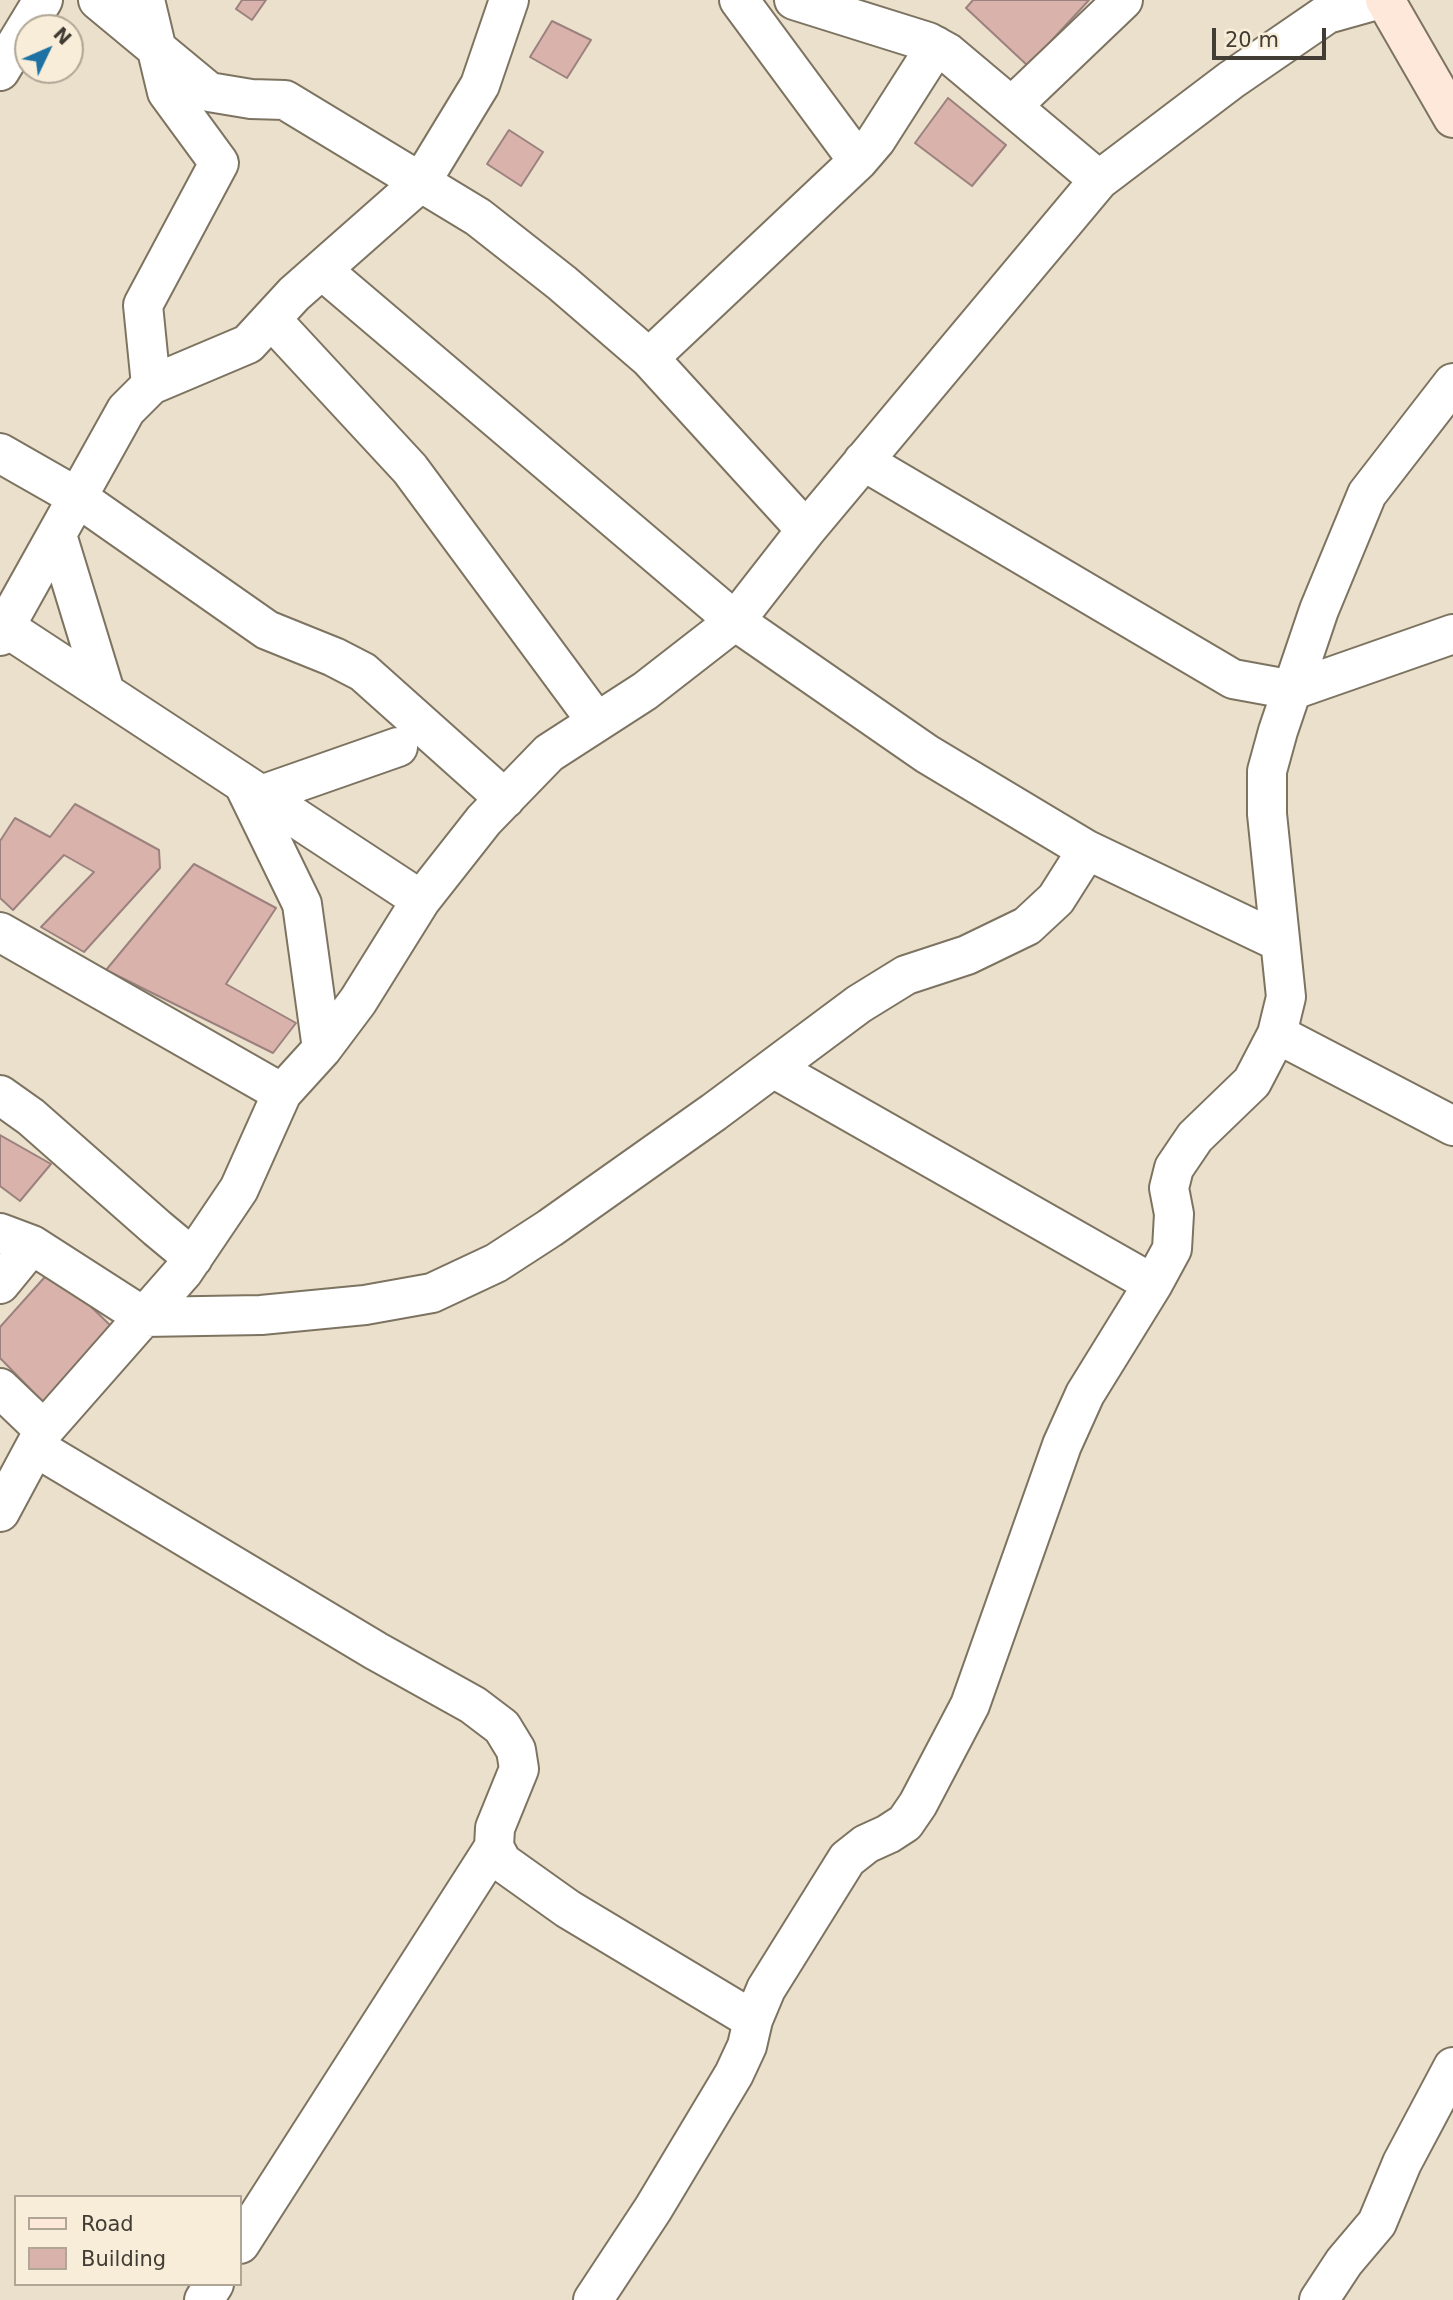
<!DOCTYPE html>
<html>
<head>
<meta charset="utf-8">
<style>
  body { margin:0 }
  #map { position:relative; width:1453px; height:2300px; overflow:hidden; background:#ebe0cb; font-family:"DejaVu Sans",sans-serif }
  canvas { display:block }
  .legend { position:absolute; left:14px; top:2195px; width:228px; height:91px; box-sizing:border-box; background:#f8edd8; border:2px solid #afa696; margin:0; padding:9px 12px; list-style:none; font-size:21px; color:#413c34 }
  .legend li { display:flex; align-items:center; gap:14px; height:35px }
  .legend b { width:35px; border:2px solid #afa696 }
  .north { position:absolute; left:14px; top:14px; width:70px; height:70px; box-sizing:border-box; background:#f8edd8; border:2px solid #afa696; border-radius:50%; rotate:46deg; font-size:19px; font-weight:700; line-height:28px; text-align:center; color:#413c34 }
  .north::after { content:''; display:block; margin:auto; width:24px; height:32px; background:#1e72a3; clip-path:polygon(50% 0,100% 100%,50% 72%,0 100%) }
  .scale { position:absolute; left:1212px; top:28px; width:114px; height:32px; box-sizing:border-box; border:4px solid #413c34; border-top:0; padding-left:9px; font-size:21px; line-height:24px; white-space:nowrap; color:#413c34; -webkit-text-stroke:5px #f8edd8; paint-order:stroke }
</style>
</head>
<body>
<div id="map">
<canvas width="1453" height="2300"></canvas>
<ul class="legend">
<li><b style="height:9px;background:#fde8da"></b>Road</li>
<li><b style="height:19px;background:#d9b2ac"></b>Building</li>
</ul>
<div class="north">N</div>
<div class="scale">20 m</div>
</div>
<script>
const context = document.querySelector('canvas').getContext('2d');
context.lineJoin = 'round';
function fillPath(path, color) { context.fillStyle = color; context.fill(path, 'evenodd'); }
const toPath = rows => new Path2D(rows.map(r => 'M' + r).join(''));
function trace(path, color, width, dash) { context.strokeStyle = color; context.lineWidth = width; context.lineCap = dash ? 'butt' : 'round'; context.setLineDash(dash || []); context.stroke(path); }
const building = toPath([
  [242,0,266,0,252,20,236,9,242,0],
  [973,0,1089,0,1028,66,966,8,973,0],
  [552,21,591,40,567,78,530,57,552,21],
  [948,98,1006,145,972,186,915,143,948,98],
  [509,130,543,152,521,186,487,164,509,130],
  [75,804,159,850,160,868,84,952,41,927,94,872,64,855,13,910,0,898,0,841,15,818,50,837,75,804],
  [194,864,276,908,226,984,296,1023,273,1053,106,970,194,864],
  [0,1135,51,1164,20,1201,0,1186,0,1135],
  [52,1269,114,1329,45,1404,0,1358,0,1327,52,1269]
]);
const street = toPath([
  [98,0,209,92,251,99,285,100,478,217,562,283,649,358,806,530],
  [145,0,167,92,219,163,143,305,151,385],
  [739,0,858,161],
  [794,0,928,42,948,53,1099,180],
  [0,71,43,0],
  [1012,106,1123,0],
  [322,270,735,621,927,754,1087,850,1280,942],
  [271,319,410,469,597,722],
  [649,358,858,161,876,140,936,46],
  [0,453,77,497,267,630,334,657,363,672,505,799],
  [863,461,1233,679,1293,690,1453,634],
  [57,535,105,692],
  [5,627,421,900],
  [0,636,126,410,151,385,248,344,294,294,421,182,480,85,509,0],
  [244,785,302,904,322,1049],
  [261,795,398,747],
  [0,932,282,1093],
  [1277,1034,1453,1126],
  [773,1068,1153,1284],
  [0,1095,31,1117,157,1228,193,1258],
  [0,1233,32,1245,144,1317,261,1315,365,1305,432,1293,496,1263,550,1228,714,1112,859,1004,906,975,967,955,1027,926,1056,899,1087,850],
  [0,1284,32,1245],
  [0,1388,44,1430],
  [35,1447,376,1651,473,1705,502,1727,516,1750,519,1769,495,1828,494,1847,502,1862,568,1909,753,2020],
  [0,1512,44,1430,183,1272,239,1189,282,1093,322,1049,358,1001,421,900,484,820,549,753,645,691,735,621,806,530,1099,180,1231,80,1327,14,1377,0],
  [240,2244,494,1847],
  [204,2300,214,2284],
  [593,2300,653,2209,734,2074,747,2046,753,2020,766,1989,847,1859,866,1844,888,1834,905,1823,918,1804,970,1705,1062,1445,1085,1394,1153,1284,1172,1249,1174,1214,1169,1188,1174,1168,1195,1137,1252,1082,1277,1034,1286,997,1267,814,1267,771,1278,731,1319,610,1367,494,1453,383],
  [1319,2300,1344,2262,1377,2223,1402,2163,1453,2067]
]);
const secondary = toPath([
  [1385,0,1453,118]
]);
fillPath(building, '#d9b2ac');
trace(building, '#9b827f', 2);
trace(street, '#7d7361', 42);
trace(secondary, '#7d7361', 42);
trace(street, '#fff', 38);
trace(secondary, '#fde8da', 38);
</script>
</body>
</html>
